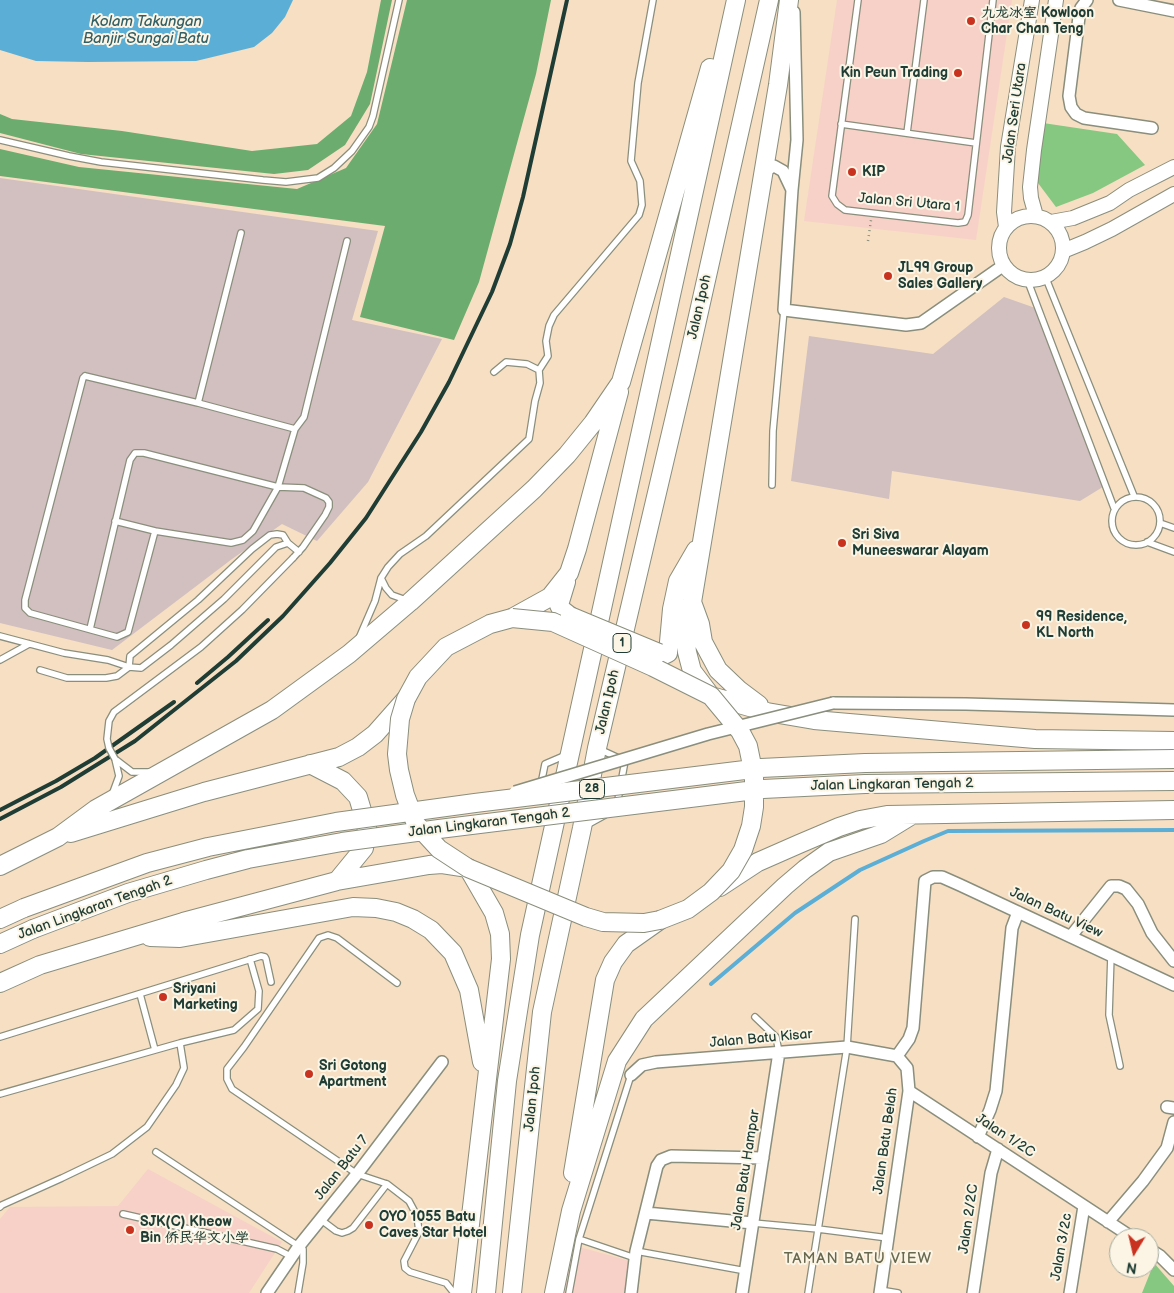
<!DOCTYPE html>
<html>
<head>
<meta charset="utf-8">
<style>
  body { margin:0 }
  #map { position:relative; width:1174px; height:1293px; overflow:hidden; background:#f6dfc3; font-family:"Balsamiq Sans",sans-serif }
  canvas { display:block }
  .north { position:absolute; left:1109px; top:1228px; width:50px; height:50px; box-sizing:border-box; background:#fcf5e5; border:1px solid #a4ab9e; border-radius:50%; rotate:189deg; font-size:14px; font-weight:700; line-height:20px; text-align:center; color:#1f3d34 }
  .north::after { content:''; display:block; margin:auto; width:18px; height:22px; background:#c8321e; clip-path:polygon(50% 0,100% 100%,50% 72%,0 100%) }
</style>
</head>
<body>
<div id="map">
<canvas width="1174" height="1293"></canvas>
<div class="north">N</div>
</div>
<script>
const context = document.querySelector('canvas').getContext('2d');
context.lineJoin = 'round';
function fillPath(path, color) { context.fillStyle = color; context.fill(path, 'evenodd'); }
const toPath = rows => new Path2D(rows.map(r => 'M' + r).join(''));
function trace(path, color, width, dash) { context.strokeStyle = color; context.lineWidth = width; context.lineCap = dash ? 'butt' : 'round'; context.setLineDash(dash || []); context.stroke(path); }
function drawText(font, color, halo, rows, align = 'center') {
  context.font = font + ' "Balsamiq Sans","LXGW WenKai TC",sans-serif'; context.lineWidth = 4; context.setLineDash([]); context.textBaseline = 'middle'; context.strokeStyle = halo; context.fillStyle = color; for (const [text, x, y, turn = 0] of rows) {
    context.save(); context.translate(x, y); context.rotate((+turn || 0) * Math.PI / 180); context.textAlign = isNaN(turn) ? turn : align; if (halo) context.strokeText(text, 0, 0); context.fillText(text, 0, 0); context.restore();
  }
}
const built = toPath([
  [837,0,1012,0,976,240,804,221],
  [148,1169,282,1242,249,1293,0,1293,0,1219,10,1207,118,1206],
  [572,1245,630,1261,626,1293,564,1293]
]);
const industrial = toPath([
  [0,178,378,231,352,320,442,339,368,482,317,541,282,524,232,559,112,650,0,623],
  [1004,297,1041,310,1106,485,1080,501,892,471,889,499,791,481,809,336,933,354]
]);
const green = toPath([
  [1043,123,1117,134,1145,165,1093,193,1056,207,1035,179],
  [1154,1263,1174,1286,1174,1293,1142,1293]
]);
const forest = toPath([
  [381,0,392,0,370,104,345,145,308,170,274,174,81,154,0,133,0,114,12,119,122,131,252,151,317,144,351,116,367,72],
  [407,0,551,0,536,74,479,282,454,340,360,317,385,226,0,176,0,149,79,167,297,189,346,168,377,124]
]);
const water = toPath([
  [0,0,293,0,285,17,272,33,254,47,196,61,88,62,36,61,0,50]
]);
const stream = toPath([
  [711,984,795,913,860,870,924,841,948,831,1174,830]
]);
const path = toPath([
  [868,241,871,220]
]);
const service = toPath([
  [858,0,832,196,837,204,845,210,958,223,965,222,968,215,993,0],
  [841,124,976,143],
  [907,133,924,0],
  [0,140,69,156,101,162,263,180,286,182,318,178,334,168,352,151,369,127,373,116,399,0],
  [1045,276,1134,496],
  [1027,279,1114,508],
  [539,370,548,356,546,341,549,326,554,315,639,215,642,205,640,181,631,161,638,83,653,0],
  [85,376,198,403,295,429,278,487,253,531,243,540,231,543,155,531,128,632,117,637,30,613,25,608,25,600,83,378,85,376],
  [198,403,241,233],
  [295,429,304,417,347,241],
  [772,485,773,431,784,310],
  '1112 521a24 24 0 1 1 48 0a24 24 0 1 1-48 0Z',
  [115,521,155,531],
  [1160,523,1174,528],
  [1147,542,1174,552],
  [288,543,276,547,224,599,171,645,141,668,129,667,130,656,198,600,252,549,270,535,277,534,283,535,288,543,299,552],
  [381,578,386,588,392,595,406,600],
  [90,629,130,460,135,453,144,453,278,487,304,488,326,498,329,502,329,507,325,515,303,547,293,558],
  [0,636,64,653,108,660,129,667,117,676,106,678,67,678,40,670],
  [359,638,375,601,381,578,388,567,400,554,426,536,529,439,535,401,540,383,539,370,527,364,506,362,494,372],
  [0,660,29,644],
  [599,749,625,761,617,805],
  [115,759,132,772,149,772],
  [541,784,545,764,566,755],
  [112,795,119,776,115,759],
  [585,826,605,815],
  [1111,955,1109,1015,1120,1066],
  [397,983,337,938,328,935,319,938,244,1047,227,1069,227,1079,232,1089,357,1174,387,1184,409,1201,417,1216,419,1232,404,1261,405,1268,410,1272,446,1283,454,1293],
  [140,994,155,1050],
  [755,1017,776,1037,779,1052],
  [0,1037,261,956,265,957,266,959,271,982],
  [631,1075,579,1239,635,1258],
  [0,1094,180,1043,234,1030,258,1009,259,991,250,959],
  [156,1152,303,1249,303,1263,298,1293],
  [0,1207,2,1205,62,1178,112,1154,147,1127,176,1085,184,1068,180,1043],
  [123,1214,277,1249,292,1257],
  [320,1219,336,1231,342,1233,348,1231,353,1228,387,1184],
  [753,1223,818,1229,888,1238],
  [636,1251,746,1271],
  [880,1290,898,1293],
  [569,1293,579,1239],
  [808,1293,847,1047,855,919]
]);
const minor = toPath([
  [1087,0,1081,8,1079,17,1069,96,1071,107,1076,114,1084,118,1152,128],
  [1119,0,1174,11],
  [762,172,774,166,783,171,792,190,797,140,794,12],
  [792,190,784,310,906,325,921,323,1004,265],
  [833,703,966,704,1174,710],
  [1071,936,1111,886,1119,886,1126,889,1138,904,1152,933,1174,961],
  [897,1056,909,1039,913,1028,925,881,933,877,942,877,960,885,1174,985],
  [631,1075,642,1065,656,1062,847,1047,897,1056],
  [909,1091,1133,1238],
  [1167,1107,1174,1108],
  [978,1137,990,1110,996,1091,1012,928,1018,912],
  [646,1213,753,1223],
  [1108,1222,1143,1181,1167,1148,1174,1122],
  [1149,1249,1160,1256,1174,1270],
  [267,1293,299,1246,357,1174,442,1062],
  [631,1293,636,1251,657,1166,661,1160,671,1156,763,1158],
  [742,1293,779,1052],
  [880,1293,909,1091,907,1068,897,1056],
  [973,1293,991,1173,998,1149],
  [1070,1293,1084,1206]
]);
const tertiary = toPath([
  [1036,216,1031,198,1030,187,1034,150,1056,0],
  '999 248a32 32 0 1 1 64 0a32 32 0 1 1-64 0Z',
  [1051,222,1073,218,1110,203,1129,190,1174,167],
  [1006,227,1004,212,1008,147,1032,0],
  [1063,251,1085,242,1112,229,1174,194]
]);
const trunk = toPath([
  [789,0,778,85,692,602,684,625,687,652,692,671,711,696,767,712,814,720,1035,739,1174,741],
  [566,582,559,605,561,609,570,616],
  [692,602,700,624,703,642,718,670,739,690,759,705],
  [512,618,550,597,569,573,577,549,619,392],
  [659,653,664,655,668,653,672,609,678,581,696,550],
  [310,764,343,781,358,797,367,827,364,848,337,881],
  [71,833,204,792,339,757,358,747,375,734,406,699],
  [0,866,58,837,96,809,272,710,349,654,410,602,534,489,567,455,593,423,621,382,710,68],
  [720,887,758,862,799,844,839,827,860,820,887,815,1174,810],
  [0,919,24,908],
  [150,937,180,938,353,907,376,908,396,912,413,919,431,930,453,953,469,990,482,1062],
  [0,944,33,929],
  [0,983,40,965,183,922,337,881,429,865,442,864,468,868,494,913,500,934,501,959,462,1293],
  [573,1173,605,980,613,962,626,944,660,920],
  [486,1293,507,1081,530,935,736,0],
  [512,1293,542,1012,582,828,597,748,687,365,769,0],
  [554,1293,571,1211,617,1061,644,1019,785,886,805,869,829,852,881,834,912,815]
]);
const rail = toPath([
  [197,683,228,657,268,620],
  [0,810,56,781,95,758,174,702],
  [0,819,61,787,135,741,236,661,283,616,330,563,366,518,421,432,449,382,492,292,510,244,523,197,567,0]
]);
const serviceBridge = toPath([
  [115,759,109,748,107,739,109,721,114,712,201,647,242,610,293,558]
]);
const minorBridge = toPath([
  [515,792,708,734,833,703]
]);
const trunkBridge = toPath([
  [570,616,659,653],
  [512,618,553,622,653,667,711,696,740,731,748,746,754,775,754,807,751,826,743,850,731,871,711,892,688,909,660,920,644,923,603,922,586,917,468,868,439,849,416,824,405,795,399,770,397,754,400,719,406,699,418,677,446,647,490,624,512,618],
  [24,908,147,863,208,847,336,822,475,803,761,768,865,763,1174,759],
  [33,929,128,893,206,870,248,859,342,842,439,829,763,789,865,784,1174,781]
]);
const markers = [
  [971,21,5,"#c8321e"],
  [958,73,5,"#c8321e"],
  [852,172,5,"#c8321e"],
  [888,276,5,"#c8321e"],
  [842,543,5,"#c8321e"],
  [1026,625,5,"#c8321e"],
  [163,997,5,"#c8321e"],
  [309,1074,5,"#c8321e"],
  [369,1225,5,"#c8321e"],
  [130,1230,5,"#c8321e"]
];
const shields = [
  [622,643,18],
  [592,789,25]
];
const shieldNames = [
  ["1",622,643],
  ["28",592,789]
];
const poiNames = [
  ["九龙冰室 Kowloon",981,13],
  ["Char Chan Teng",981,29],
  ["Kin Peun Trading",948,73,"right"],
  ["KIP",862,172],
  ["JL99 Group",898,268],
  ["Sales Gallery",898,284],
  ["Sri Siva",852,535],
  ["Muneeswarar Alayam",852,551],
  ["99 Residence,",1036,617],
  ["KL North",1036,633],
  ["Sriyani",173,989],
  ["Marketing",173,1005],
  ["Sri Gotong",319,1066],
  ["Apartment",319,1082],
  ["OYO 1055 Batu",379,1217],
  ["Caves Star Hotel",379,1233],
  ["SJK(C) Kheow",140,1222],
  ["Bin 侨民华文小学",140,1238]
];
const streetNames = [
  ["Jalan Seri Utara",1015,113,-82],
  ["Jalan Sri Utara 1",909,203,5],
  ["Jalan Ipoh",700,307,-77],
  ["Jalan Ipoh",608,702,-77],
  ["Jalan Lingkaran Tengah 2",892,785,-1],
  ["Jalan Lingkaran Tengah 2",489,823,-7],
  ["Jalan Lingkaran Tengah 2",95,908,-20],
  ["Jalan Batu View",1056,913,25],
  ["Jalan Batu Kisar",761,1039,-5],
  ["Jalan Ipoh",533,1099,-84],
  ["Jalan 1/2C",1005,1136,33],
  ["Jalan Batu Belah",886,1141,-82],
  ["Jalan Batu 7",342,1168,-52],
  ["Jalan Batu Hampar",746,1170,-81],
  ["Jalan 2/2C",969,1219,-82],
  ["Jalan 3/2c",1062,1247,-80]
];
const waterNames = [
  ["Kolam Takungan",146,22],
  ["Banjir Sungai Batu",146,39]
];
const neighbourhoodNames = [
  ["TAMAN BATU VIEW",858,1259]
];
fillPath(built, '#f7d1c7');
fillPath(industrial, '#d2bfc0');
fillPath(green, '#86c881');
fillPath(forest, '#6cac6f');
fillPath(water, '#5baed6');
trace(stream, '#5baed6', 4);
trace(service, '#8a8e7c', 8);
trace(minor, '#8a8e7c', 14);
trace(tertiary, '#8a8e7c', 16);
trace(trunk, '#8a8e7c', 20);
trace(path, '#8a8e7c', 2.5, [1, 4]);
trace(service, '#fff', 5.5);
trace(minor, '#fff', 11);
trace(tertiary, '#fff', 14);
trace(trunk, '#fff', 18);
trace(rail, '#1f3d34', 4);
trace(serviceBridge, '#8a8e7c', 8, []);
trace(minorBridge, '#8a8e7c', 14, []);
trace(trunkBridge, '#8a8e7c', 20, []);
trace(serviceBridge, '#fff', 5.5);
trace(minorBridge, '#fff', 11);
trace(trunkBridge, '#fff', 18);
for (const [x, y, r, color] of markers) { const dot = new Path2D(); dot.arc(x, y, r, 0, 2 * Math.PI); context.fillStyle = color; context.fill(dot); trace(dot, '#fcf5e5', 2); }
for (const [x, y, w] of shields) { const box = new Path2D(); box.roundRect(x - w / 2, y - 9.5, w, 19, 4); context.fillStyle = '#fcf5e5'; context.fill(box); trace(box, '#1f3d34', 1); }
drawText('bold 12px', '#1f3d34', null, shieldNames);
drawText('bold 14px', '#1f3d34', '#fcf5e5', poiNames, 'left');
drawText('14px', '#1f3d34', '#fcf5e5', streetNames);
drawText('italic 15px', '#315f65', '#fcf5e5', waterNames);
context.letterSpacing = '1px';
drawText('15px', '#67684e', '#fcf5e5', neighbourhoodNames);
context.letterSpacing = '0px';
</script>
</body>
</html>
